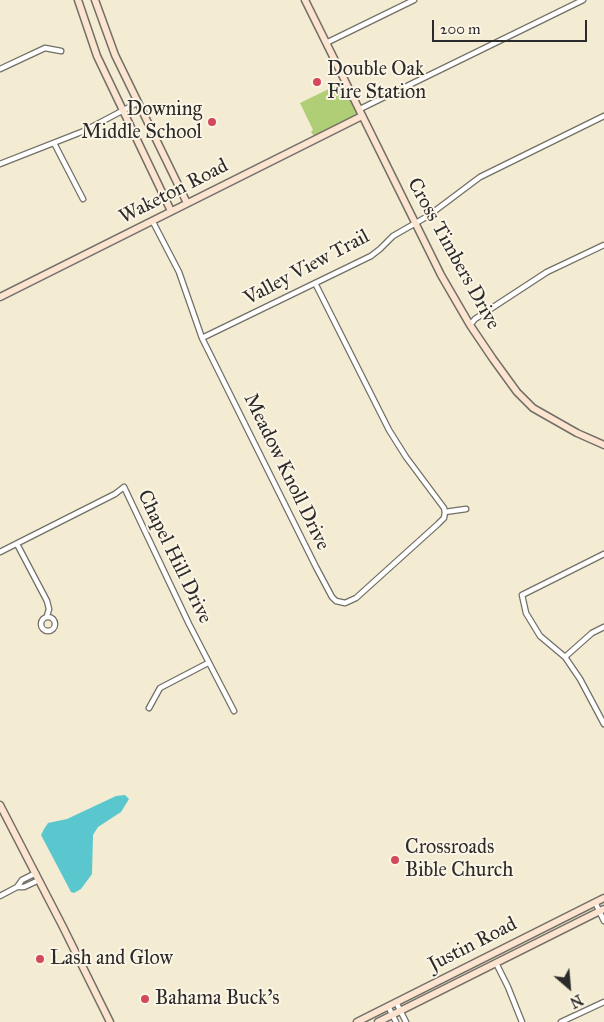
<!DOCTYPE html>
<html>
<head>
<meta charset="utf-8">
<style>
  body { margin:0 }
  #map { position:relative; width:604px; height:1022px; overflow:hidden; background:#f3ecd3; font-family:"IM FELL Great Primer",serif }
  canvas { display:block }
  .north { position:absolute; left:544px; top:962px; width:50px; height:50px; -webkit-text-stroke:4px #fcf5e5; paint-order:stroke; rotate:153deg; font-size:14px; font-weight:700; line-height:20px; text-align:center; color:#2b2b2b }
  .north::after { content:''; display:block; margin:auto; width:18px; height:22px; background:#2b2b2b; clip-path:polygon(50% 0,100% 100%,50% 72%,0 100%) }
  .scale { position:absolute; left:432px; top:20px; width:155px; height:22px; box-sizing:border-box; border:2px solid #2b2b2b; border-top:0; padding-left:6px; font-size:15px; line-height:18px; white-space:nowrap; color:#2b2b2b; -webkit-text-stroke:4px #fcf5e5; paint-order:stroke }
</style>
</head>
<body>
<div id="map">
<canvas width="604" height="1022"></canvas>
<div class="north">N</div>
<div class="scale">200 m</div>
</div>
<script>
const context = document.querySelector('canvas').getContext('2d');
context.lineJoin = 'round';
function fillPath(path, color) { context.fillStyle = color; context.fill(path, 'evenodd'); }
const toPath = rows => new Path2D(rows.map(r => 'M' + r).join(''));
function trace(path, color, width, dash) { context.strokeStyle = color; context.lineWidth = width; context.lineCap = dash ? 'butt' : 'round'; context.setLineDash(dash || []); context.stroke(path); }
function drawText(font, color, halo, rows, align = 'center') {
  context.font = font + ' "IM FELL Great Primer",serif'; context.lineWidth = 4; context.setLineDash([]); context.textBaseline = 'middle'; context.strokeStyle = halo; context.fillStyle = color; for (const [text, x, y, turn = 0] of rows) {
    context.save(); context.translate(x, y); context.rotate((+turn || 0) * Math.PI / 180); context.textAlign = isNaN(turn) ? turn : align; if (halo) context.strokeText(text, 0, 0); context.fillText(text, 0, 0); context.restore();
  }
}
const green = toPath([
  [343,82,357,111,356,115,314,136,311,132,313,130,300,103]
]);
const water = toPath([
  [125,795,129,799,121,812,98,827,93,835,92,874,81,889,74,893,71,892,41,835,44,829,48,823,67,819,116,796]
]);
const street = toPath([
  [326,43,414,0],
  [0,69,45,48,61,51],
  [360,109,583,0],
  [54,143,83,199],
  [0,164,84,131,137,103],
  [153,222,179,272,202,338,316,567,332,597,336,601,345,603,356,598,438,524,444,518,445,512,444,508,406,457,389,430,315,283],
  [470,325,475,319,547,272,604,245],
  [202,338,371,256,380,249,393,236,428,216,480,177,604,116],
  [445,512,466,509],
  [17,544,47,601,49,609,47,616],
  [0,552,115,494,124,487,189,624,234,711],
  [604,554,522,595,526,613,540,636,565,657,580,679,604,724],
  '41 624a7 7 0 1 1 14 0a7 7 0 1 1-14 0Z',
  [565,657,592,633,604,627],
  [149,708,160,688,208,663],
  [17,887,22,880,36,873],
  [0,896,17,887,24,887,39,880],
  [595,902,604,921],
  [496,963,508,987,522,1022],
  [396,1002,406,1022],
  [388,1006,396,1022],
  [561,1022,604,1002]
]);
const secondary = toPath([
  [78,0,97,56,171,211],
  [95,0,115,55,187,203],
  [305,0,441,275,470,325,493,359,517,392,533,408,577,433,604,445],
  [0,297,362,116],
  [0,805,63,927,110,1022],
  [357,1022,604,898],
  [378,1022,604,909]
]);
const markers = [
  [317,82,5,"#d1495b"],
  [212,122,5,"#d1495b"],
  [395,860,5,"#d1495b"],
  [40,959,5,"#d1495b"],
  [145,999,5,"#d1495b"]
];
const poiNames = [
  ["Double Oak",327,70],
  ["Fire Station",327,93],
  ["Downing",202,110,"right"],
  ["Middle School",202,133,"right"],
  ["Crossroads",405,848],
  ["Bible Church",405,871],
  ["Lash and Glow",50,959],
  ["Bahama Buck's",155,999]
];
const streetNames = [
  ["Waketon Road",174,192,-27],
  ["Cross Timbers Drive",453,254,61],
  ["Valley View Trail",307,268,-28],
  ["Meadow Knoll Drive",286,472,64],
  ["Chapel Hill Drive",174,557,64],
  ["Justin Road",473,945,-27]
];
fillPath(green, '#afce75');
fillPath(water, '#59c7cd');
trace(street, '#716f66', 7);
trace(secondary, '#716f66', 9);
trace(street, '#fff', 4.5);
trace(secondary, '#fde4d1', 6);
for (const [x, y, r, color] of markers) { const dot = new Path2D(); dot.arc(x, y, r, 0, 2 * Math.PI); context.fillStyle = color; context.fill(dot); trace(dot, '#fcf5e5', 2); }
drawText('20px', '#2b2b2b', '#fcf5e5', poiNames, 'left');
drawText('20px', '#2b2b2b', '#fcf5e5', streetNames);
</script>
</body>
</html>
